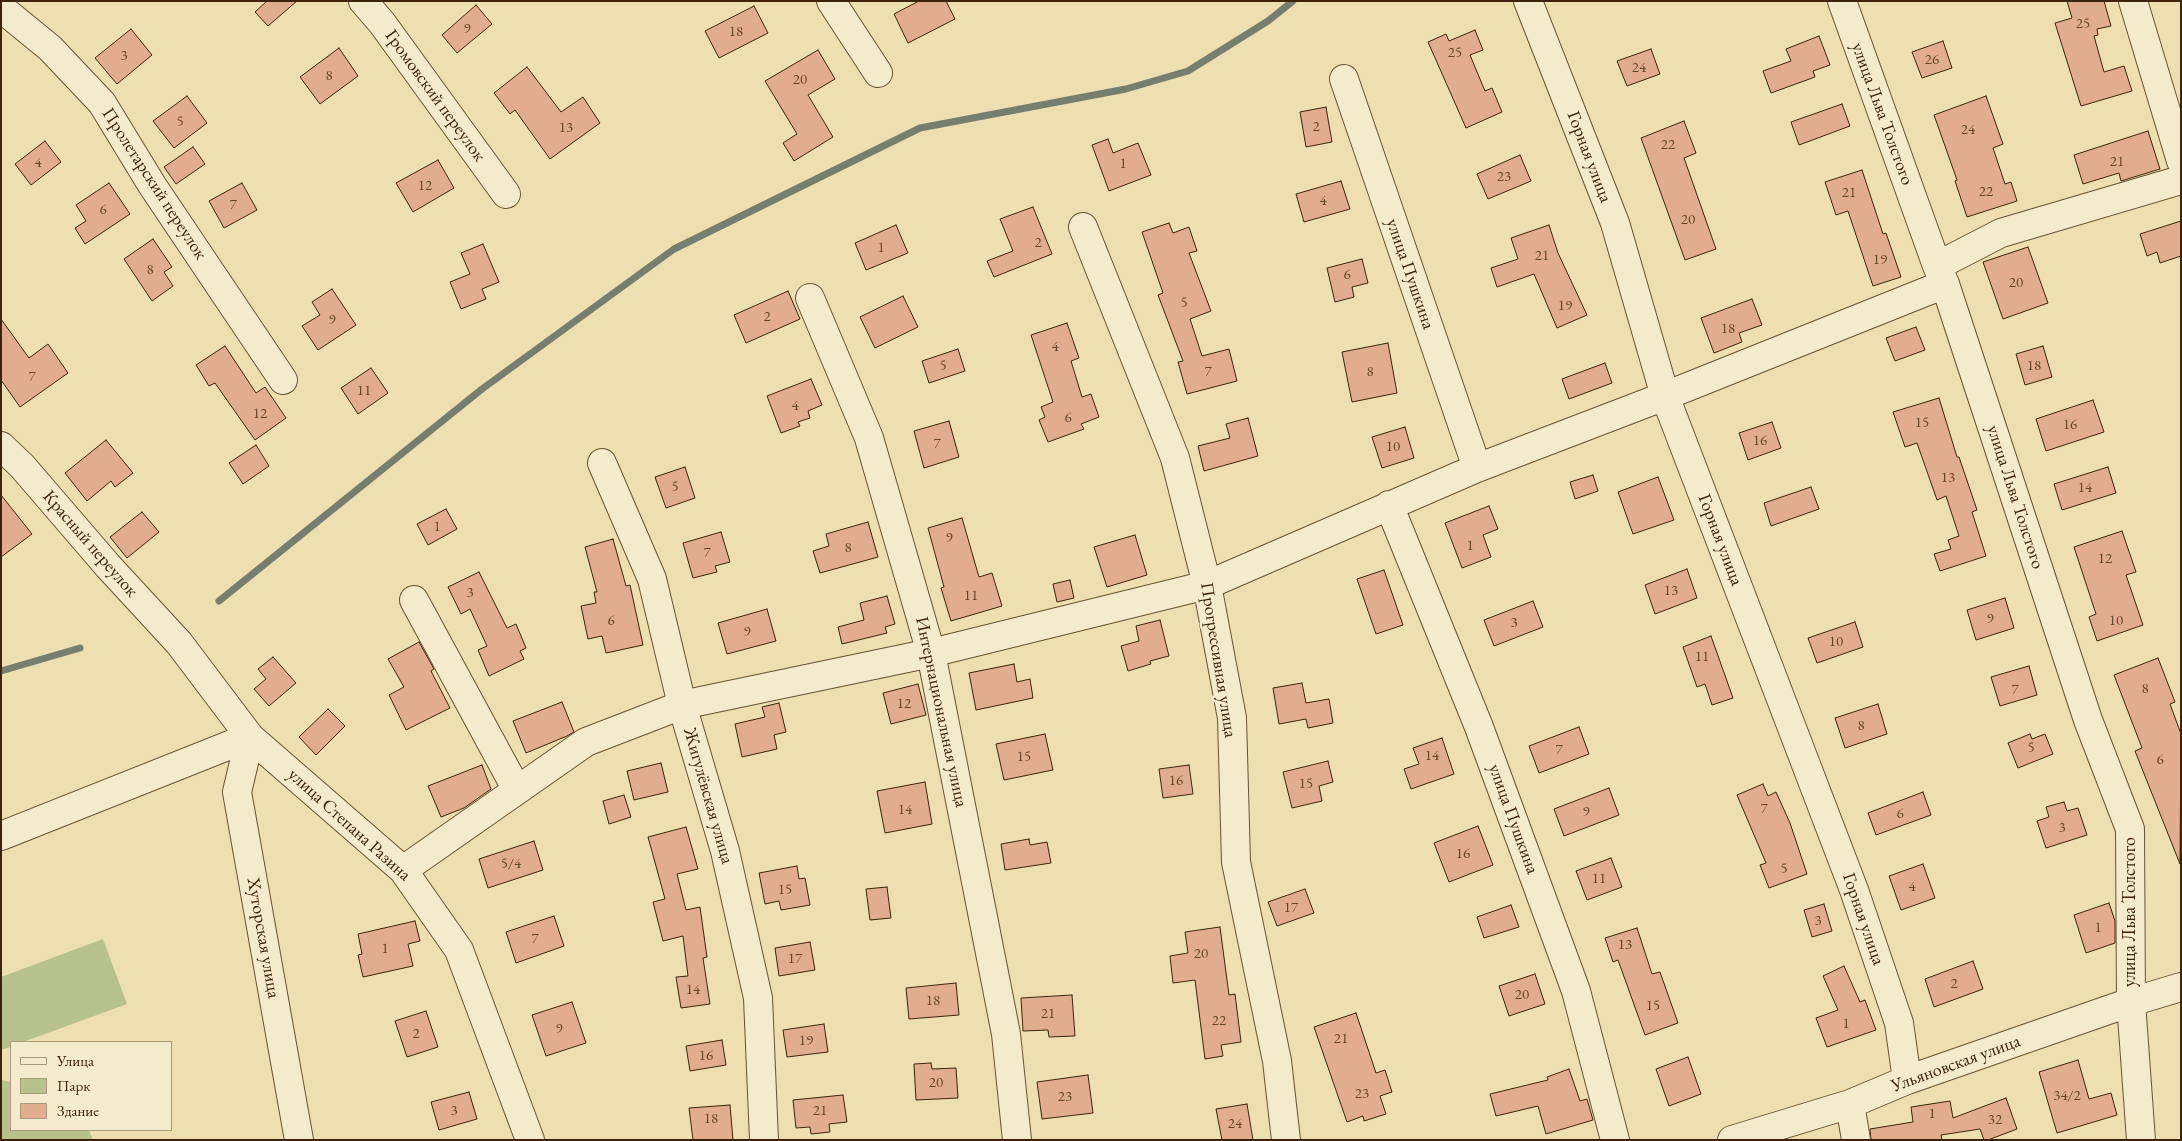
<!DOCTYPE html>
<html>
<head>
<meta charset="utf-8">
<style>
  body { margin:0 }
  #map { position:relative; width:2182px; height:1141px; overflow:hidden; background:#eedfb0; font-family:"EB Garamond",serif }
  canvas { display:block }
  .frame { position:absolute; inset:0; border:2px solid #3c230a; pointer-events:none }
  .legend { position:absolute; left:10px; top:1041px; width:162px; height:90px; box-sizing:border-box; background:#f4eacc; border:1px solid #aa9a7e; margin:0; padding:6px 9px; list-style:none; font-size:15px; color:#3c230a }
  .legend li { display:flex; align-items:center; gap:10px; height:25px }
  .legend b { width:25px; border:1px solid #aa9a7e }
</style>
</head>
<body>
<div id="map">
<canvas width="2182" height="1141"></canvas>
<div class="frame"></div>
<ul class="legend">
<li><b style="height:6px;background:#f4eacc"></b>Улица</li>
<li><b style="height:14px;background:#b8c28c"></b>Парк</li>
<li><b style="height:14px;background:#e2ad8e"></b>Здание</li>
</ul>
</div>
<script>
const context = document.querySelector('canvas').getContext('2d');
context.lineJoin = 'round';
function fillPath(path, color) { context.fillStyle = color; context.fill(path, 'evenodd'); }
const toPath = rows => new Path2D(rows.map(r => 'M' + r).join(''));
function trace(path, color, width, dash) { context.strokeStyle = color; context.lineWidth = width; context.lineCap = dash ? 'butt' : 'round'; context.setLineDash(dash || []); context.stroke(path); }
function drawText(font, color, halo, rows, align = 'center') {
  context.font = font + ' "EB Garamond",serif'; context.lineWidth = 5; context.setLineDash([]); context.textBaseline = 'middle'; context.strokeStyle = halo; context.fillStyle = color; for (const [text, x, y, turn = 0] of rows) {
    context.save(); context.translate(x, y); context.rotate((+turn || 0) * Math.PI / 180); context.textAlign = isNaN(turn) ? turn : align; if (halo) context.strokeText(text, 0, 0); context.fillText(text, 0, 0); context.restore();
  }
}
const green = toPath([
  [103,939,127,1004,23,1042,11,1042,11,1047,1,1050,1,977],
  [1,1080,11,1082,11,1130,89,1130,93,1140,1,1140]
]);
const stream = toPath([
  [219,601,482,389,674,249,920,128,1126,89,1188,71,1268,21,1293,1],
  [1,671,80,648]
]);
const building = toPath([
  [267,1,297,1,268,26,255,12,267,1],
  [919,1,946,1,955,19,908,43,894,14,919,1],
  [2067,1,2104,1,2111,26,2097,29,2098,35,2094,36,2104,72,2124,66,2132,91,2081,106,2055,23,2072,18,2067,1],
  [476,5,492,24,457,53,442,35,476,5],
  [754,6,768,33,719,58,705,31,754,6],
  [131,29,152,55,117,84,95,58,131,29],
  [1475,30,1483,50,1470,55,1485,91,1492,88,1502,112,1466,128,1428,42,1446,34,1449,41,1475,30],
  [1819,36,1830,65,1813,71,1815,77,1771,93,1763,71,1791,61,1786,49,1819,36],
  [1943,41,1952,68,1922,78,1912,52,1943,41],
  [339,48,358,76,320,104,300,77,339,48],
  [1651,49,1660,74,1627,86,1617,61,1651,49],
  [818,50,835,79,808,95,833,137,794,161,783,143,797,134,765,81,818,50],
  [527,67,561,112,583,97,600,123,550,159,515,110,510,114,494,93,527,67],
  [187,96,207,123,174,148,153,121,187,96],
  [1986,96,2003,144,1993,148,2005,184,2011,182,2017,201,1967,217,1955,181,1957,180,1934,115,1986,96],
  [1842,104,1850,126,1799,145,1791,122,1842,104],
  [1326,107,1332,142,1306,147,1300,112,1326,107],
  [1684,121,1696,153,1684,158,1716,249,1685,260,1641,138,1684,121],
  [2148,131,2160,169,2121,181,2119,173,2083,184,2074,155,2148,131],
  [1108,139,1113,153,1138,143,1151,175,1109,191,1092,145,1108,139],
  [45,141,61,162,31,185,15,164,45,141],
  [193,147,205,164,176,184,164,167,193,147],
  [1520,155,1531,181,1488,199,1477,174,1520,155],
  [438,160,454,188,413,212,396,183,438,160],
  [1862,170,1883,234,1886,233,1901,277,1873,286,1848,211,1836,215,1825,182,1862,170],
  [1341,181,1350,209,1304,222,1296,194,1341,181],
  [109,183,130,214,85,244,75,228,86,221,76,205,109,183],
  [242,183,257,210,224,228,209,201,242,183],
  [1033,207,1052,254,994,277,987,261,1013,251,1000,219,1033,207],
  [2181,221,2181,256,2160,263,2157,252,2147,256,2140,234,2181,221],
  [1169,223,1173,233,1189,227,1197,251,1189,253,1211,311,1190,319,1202,356,1229,349,1237,381,1187,394,1178,362,1183,361,1158,295,1163,293,1142,232,1169,223],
  [896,225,908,253,866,270,855,243,896,225],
  [1549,225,1558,253,1587,315,1557,328,1534,274,1497,287,1491,268,1518,259,1511,238,1549,225],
  [153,239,172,267,164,272,173,286,152,301,124,259,153,239],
  [483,244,499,282,482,289,486,299,461,309,450,282,470,274,461,253,483,244],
  [2028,247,2048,303,2003,319,1983,262,2028,247],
  [1362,259,1368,283,1352,287,1354,297,1335,302,1327,268,1362,259],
  [332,289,356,325,318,350,302,326,320,315,312,302,332,289],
  [788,291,800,319,746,343,734,315,788,291],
  [903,296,918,327,875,348,860,317,903,296],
  [1752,299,1762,325,1739,333,1742,342,1714,353,1701,318,1752,299],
  [1,319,29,358,48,344,68,373,20,407,1,380,1,319],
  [1067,323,1079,358,1071,361,1082,397,1091,394,1099,417,1081,424,1084,429,1048,442,1039,420,1045,417,1041,407,1053,402,1031,335,1067,323],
  [1916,327,1925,350,1895,361,1886,338,1916,327],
  [1388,343,1397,393,1352,402,1342,352,1388,343],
  [225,346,256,393,265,387,286,418,255,440,215,383,209,386,196,365,225,346],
  [2043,346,2052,377,2025,385,2016,354,2043,346],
  [958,349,965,371,929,383,922,361,958,349],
  [1605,363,1612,383,1569,399,1562,379,1605,363],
  [371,368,388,393,358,414,341,388,371,368],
  [811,379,822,405,808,411,810,418,798,422,800,426,781,433,767,396,811,379],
  [1939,398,1957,457,1959,457,1977,510,1972,512,1986,556,1940,571,1934,554,1951,549,1948,540,1959,536,1946,496,1937,500,1917,443,1905,447,1893,412,1939,398],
  [2093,400,2104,432,2046,451,2036,419,2093,400],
  [1248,418,1258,456,1204,471,1198,446,1230,438,1226,424,1248,418],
  [949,421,959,457,924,468,914,431,949,421],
  [1772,422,1781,448,1748,460,1739,433,1772,422],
  [1405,427,1414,458,1382,468,1372,437,1405,427],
  [106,440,133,473,115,487,111,481,87,501,65,473,106,440],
  [256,445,269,466,243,484,229,463,256,445],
  [685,467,695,498,666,508,655,477,685,467],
  [2108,467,2116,493,2062,510,2054,484,2108,467],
  [1593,475,1598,491,1575,499,1570,482,1593,475],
  [1658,477,1674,520,1633,534,1618,492,1658,477],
  [1811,487,1819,509,1771,526,1764,503,1811,487],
  [1,495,32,534,1,557,1,495],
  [1489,506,1498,529,1483,535,1491,557,1462,568,1445,523,1489,506],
  [446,509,457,529,428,545,417,524,446,509],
  [142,512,159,532,127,558,110,537,142,512],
  [962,518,979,577,992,573,1002,606,951,621,941,588,944,587,928,528,962,518],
  [868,522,878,557,820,573,813,551,829,546,826,534,868,522],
  [2122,531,2136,572,2126,575,2143,625,2097,641,2089,617,2096,614,2074,547,2122,531],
  [721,532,730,562,715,566,717,572,693,578,683,543,721,532],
  [1135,535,1147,575,1107,587,1094,547,1135,535],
  [613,539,626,586,630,585,643,645,606,653,602,636,588,639,581,606,596,603,594,592,597,592,585,547,613,539],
  [1687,569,1697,598,1655,614,1645,585,1687,569],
  [1384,570,1403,625,1376,634,1357,579,1384,570],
  [479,572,507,628,516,624,526,648,520,651,524,659,489,676,478,650,487,646,470,609,461,614,448,587,479,572],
  [1070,580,1074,598,1057,602,1053,584,1070,580],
  [887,596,895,624,885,627,887,633,842,644,838,627,864,620,860,603,887,596],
  [2005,598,2014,628,1976,640,1967,610,2005,598],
  [1533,601,1543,627,1494,646,1484,620,1533,601],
  [767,609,776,641,727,654,718,623,767,609],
  [1160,620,1169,656,1150,661,1151,664,1128,671,1121,646,1139,641,1136,626,1160,620],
  [1855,622,1863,647,1817,663,1808,638,1855,622],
  [1711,636,1733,698,1712,705,1705,684,1697,687,1683,647,1711,636],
  [419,642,434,669,431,671,450,708,406,730,389,695,404,687,388,659,419,642],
  [273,657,296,683,269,706,254,689,266,679,258,669,273,657],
  [2158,658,2175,702,2170,704,2181,734,2180,864,2135,751,2142,748,2114,675,2158,658],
  [1014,664,1017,682,1030,679,1033,698,976,710,969,673,1014,664],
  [2029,666,2037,695,2000,706,1991,677,2029,666],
  [1302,683,1306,703,1329,699,1333,723,1308,728,1306,719,1279,724,1273,688,1302,683],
  [918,684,926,715,891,724,883,693,918,684],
  [562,702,574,732,567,736,526,753,513,721,562,702],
  [779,703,786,732,774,735,777,749,742,757,735,724,765,717,762,707,779,703],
  [1878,704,1887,734,1845,748,1835,718,1878,704],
  [328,709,345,726,316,755,299,737,328,709],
  [1579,727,1589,754,1539,773,1529,746,1579,727],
  [1045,734,1053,770,1004,780,996,744,1045,734],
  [2030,734,2032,739,2045,734,2053,754,2018,768,2008,743,2030,734],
  [1442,738,1454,774,1411,789,1404,769,1419,764,1413,748,1442,738],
  [1328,761,1333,782,1319,786,1322,801,1292,808,1283,772,1328,761],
  [661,763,668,792,634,800,627,771,661,763],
  [482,765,491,789,464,808,441,817,428,786,482,765],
  [1189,765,1193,794,1163,798,1159,769,1189,765],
  [925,782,932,824,885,833,877,791,925,782],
  [1763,784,1768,796,1776,792,1790,823,1807,874,1769,888,1760,865,1766,863,1737,795,1763,784],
  [1609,788,1619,815,1564,836,1554,809,1609,788],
  [1923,792,1931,815,1876,835,1868,813,1923,792],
  [624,795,631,817,609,824,603,801,624,795],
  [2064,802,2067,811,2078,808,2087,835,2046,848,2037,821,2049,817,2046,807,2064,802],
  [1478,826,1493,865,1449,882,1434,843,1478,826],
  [686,827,698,869,677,874,686,910,700,907,707,957,703,958,710,1004,681,1008,676,977,688,976,683,936,663,941,653,902,665,899,648,837,686,827],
  [1029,839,1030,845,1047,842,1051,863,1005,870,1001,844,1029,839],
  [534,841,543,870,488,888,479,859,534,841],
  [1611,858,1622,887,1587,900,1576,871,1611,858],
  [1923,864,1935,898,1901,910,1889,876,1923,864],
  [797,866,799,879,805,878,810,905,781,910,779,901,765,904,759,873,797,866],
  [887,887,891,918,870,920,866,889,887,887],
  [1305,889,1314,913,1277,926,1268,902,1305,889],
  [2109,903,2115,921,2115,943,2086,953,2074,915,2109,903],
  [1824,904,1832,931,1812,937,1804,910,1824,904],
  [1511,905,1519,927,1484,938,1477,917,1511,905],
  [554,916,564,946,516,963,506,932,554,916],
  [415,921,420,941,408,944,413,966,363,977,358,955,362,954,358,934,415,921],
  [1220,927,1229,995,1235,994,1241,1042,1221,1045,1223,1056,1205,1059,1195,980,1173,983,1170,956,1188,953,1185,932,1220,927],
  [1637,928,1652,974,1660,972,1678,1023,1645,1035,1618,960,1613,962,1605,938,1637,928],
  [810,942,815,970,779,976,775,948,810,942],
  [1973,961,1983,989,1934,1007,1925,979,1973,961],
  [1844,966,1860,1002,1865,1000,1876,1030,1827,1047,1816,1018,1838,1010,1823,976,1844,966],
  [1535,974,1545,1004,1509,1016,1499,986,1535,974],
  [956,983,959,1015,909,1019,906,988,956,983],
  [1072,995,1075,1036,1049,1037,1048,1030,1023,1031,1021,998,1072,995],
  [572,1002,586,1043,546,1056,532,1015,572,1002],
  [426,1011,438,1047,407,1057,395,1021,426,1011],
  [1356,1013,1376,1073,1385,1070,1392,1092,1380,1096,1386,1114,1364,1121,1363,1116,1347,1122,1314,1027,1356,1013],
  [824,1024,828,1052,787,1057,783,1030,824,1024],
  [722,1040,726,1065,690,1071,686,1046,722,1040],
  [1688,1057,1701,1094,1669,1106,1656,1069,1688,1057],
  [2078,1060,2089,1099,2111,1093,2117,1115,2057,1133,2039,1072,2078,1060],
  [931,1063,932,1069,956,1068,958,1098,916,1100,914,1064,931,1063],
  [1569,1069,1580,1101,1587,1099,1593,1120,1546,1134,1538,1106,1496,1116,1490,1094,1548,1080,1547,1077,1569,1069],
  [1088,1075,1093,1113,1042,1119,1037,1082,1088,1075],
  [469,1092,477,1119,439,1130,431,1102,469,1092],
  [843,1095,847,1122,829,1124,830,1132,811,1134,810,1127,796,1128,793,1100,843,1095],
  [2006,1098,2017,1129,1988,1140,1984,1140,1980,1129,1941,1135,1942,1140,1871,1140,1870,1129,1913,1122,1911,1107,1950,1101,1953,1118,2006,1098],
  [1247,1104,1253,1140,1222,1140,1216,1109,1247,1104],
  [730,1105,733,1140,693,1140,689,1108,730,1105]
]);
const minor = toPath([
  [363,1,382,23,506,194],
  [831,1,878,73],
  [1528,1,1615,223,1665,396,1854,890,1899,1023,1907,1080],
  [1842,1,1937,266,1945,284,2088,720,2130,829,2131,1002,2141,1140],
  [2133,1,2181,161],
  [1,8,50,48,102,103,152,185,283,380],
  [1344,79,1477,468],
  [1083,227,1175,458,1207,585,1232,718,1236,862,1277,1061,1286,1140],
  [1937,266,2001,233,2181,180],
  [810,298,869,438,931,653,1006,1034,1017,1140],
  [1,446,22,466,108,566,179,643,250,737,403,870,459,950,530,1140],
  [602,463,652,579,682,705,725,851,758,998,764,1140],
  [1389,505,1479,727,1576,991,1615,1140],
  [414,600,517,790],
  [250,737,237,792,299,1140],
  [1,836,250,737],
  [403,870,586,742,682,705,931,653,1207,585,1477,468,1665,396,1945,284],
  [1850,1104,1856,1140],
  [1732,1140,1850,1104,1907,1080,2131,1002,2181,987]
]);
const numberNames = [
  ["25",2083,24],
  ["9",467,29],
  ["18",736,32],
  ["25",1455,53],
  ["3",124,56],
  ["26",1932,60],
  ["24",1639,68],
  ["8",329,76],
  ["20",800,80],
  ["5",180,122],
  ["2",1316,127],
  ["13",566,128],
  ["24",1968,130],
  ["22",1668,145],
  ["21",2117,162],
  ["4",38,163],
  ["1",1123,164],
  ["23",1504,177],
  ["12",425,186],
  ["22",1986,192],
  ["21",1849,193],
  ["4",1323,201],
  ["7",233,205],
  ["6",103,210],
  ["20",1688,220],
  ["2",1038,243],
  ["1",881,248],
  ["21",1542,256],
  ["19",1880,260],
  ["8",150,270],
  ["6",1347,275],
  ["20",2016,283],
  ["5",1184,303],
  ["19",1565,306],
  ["2",767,317],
  ["9",332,320],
  ["18",1728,329],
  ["4",1055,347],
  ["5",943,366],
  ["18",2034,366],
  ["7",1208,372],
  ["8",1370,372],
  ["7",32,377],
  ["11",364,391],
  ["4",795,406],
  ["12",260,414],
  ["6",1068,418],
  ["15",1922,423],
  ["16",2070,425],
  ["16",1760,441],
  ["7",937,444],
  ["10",1393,447],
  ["13",1948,478],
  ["5",675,487],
  ["14",2085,488],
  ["1",437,527],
  ["9",949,538],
  ["1",1470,546],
  ["8",848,548],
  ["7",707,553],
  ["12",2105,559],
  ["13",1671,591],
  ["3",470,593],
  ["11",971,596],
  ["9",1990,619],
  ["6",611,621],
  ["10",2116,621],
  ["3",1514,623],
  ["9",747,632],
  ["10",1836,642],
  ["11",1702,657],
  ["8",2145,689],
  ["7",2015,690],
  ["12",904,704],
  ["8",1861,726],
  ["5",2031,748],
  ["7",1559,750],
  ["14",1432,756],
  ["15",1024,757],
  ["6",2160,760],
  ["16",1176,781],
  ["15",1306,784],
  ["7",1764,809],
  ["14",905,810],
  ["9",1586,812],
  ["6",1900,814],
  ["3",2062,828],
  ["16",1463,854],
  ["5/4",511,864],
  ["5",1784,869],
  ["11",1599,879],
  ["4",1912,887],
  ["15",785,890],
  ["17",1291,908],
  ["3",1818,921],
  ["1",2098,928],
  ["7",535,939],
  ["13",1625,945],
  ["1",385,949],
  ["20",1201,954],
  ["17",795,959],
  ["2",1954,984],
  ["14",693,990],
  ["20",1522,995],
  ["18",933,1001],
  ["15",1653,1006],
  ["21",1048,1014],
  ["22",1219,1021],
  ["1",1846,1024],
  ["9",559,1029],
  ["2",416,1034],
  ["21",1341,1039],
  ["19",806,1041],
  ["16",706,1056],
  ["20",936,1083],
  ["23",1362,1094],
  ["34/2",2067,1096],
  ["23",1065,1097],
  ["3",454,1111],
  ["21",820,1111],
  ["1",1932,1114],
  ["18",711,1119],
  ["32",1995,1120],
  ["24",1235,1124]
];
const streetNames = [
  ["Громовский переулок",435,96,54],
  ["улица Льва Толстого",1882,114,70],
  ["Горная улица",1589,157,69],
  ["Пролетарский переулок",154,184,57],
  ["улица Пушкина",1410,274,71],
  ["улица Льва Толстого",2015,497,72],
  ["Горная улица",1720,540,69],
  ["Красный переулок",90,544,49],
  ["Прогрессивная улица",1218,660,81],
  ["Интернациональная улица",941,712,78],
  ["Жигулёвская улица",708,796,74],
  ["улица Пушкина",1513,819,70],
  ["улица Степана Разина",349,825,42],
  ["улица Льва Толстого",2130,912,-90],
  ["Горная улица",1863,919,71],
  ["Хуторская улица",263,938,80],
  ["Ульяновская улица",1956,1064,-20]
];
fillPath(green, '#b8c28c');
trace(stream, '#767e70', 7);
fillPath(building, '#e2ad8e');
trace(building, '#3c230a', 1);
trace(minor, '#685234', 30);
trace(minor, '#f4eacc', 28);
drawText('15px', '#66462b', null, numberNames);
drawText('18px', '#3c230a', '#f4eacc', streetNames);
</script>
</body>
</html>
